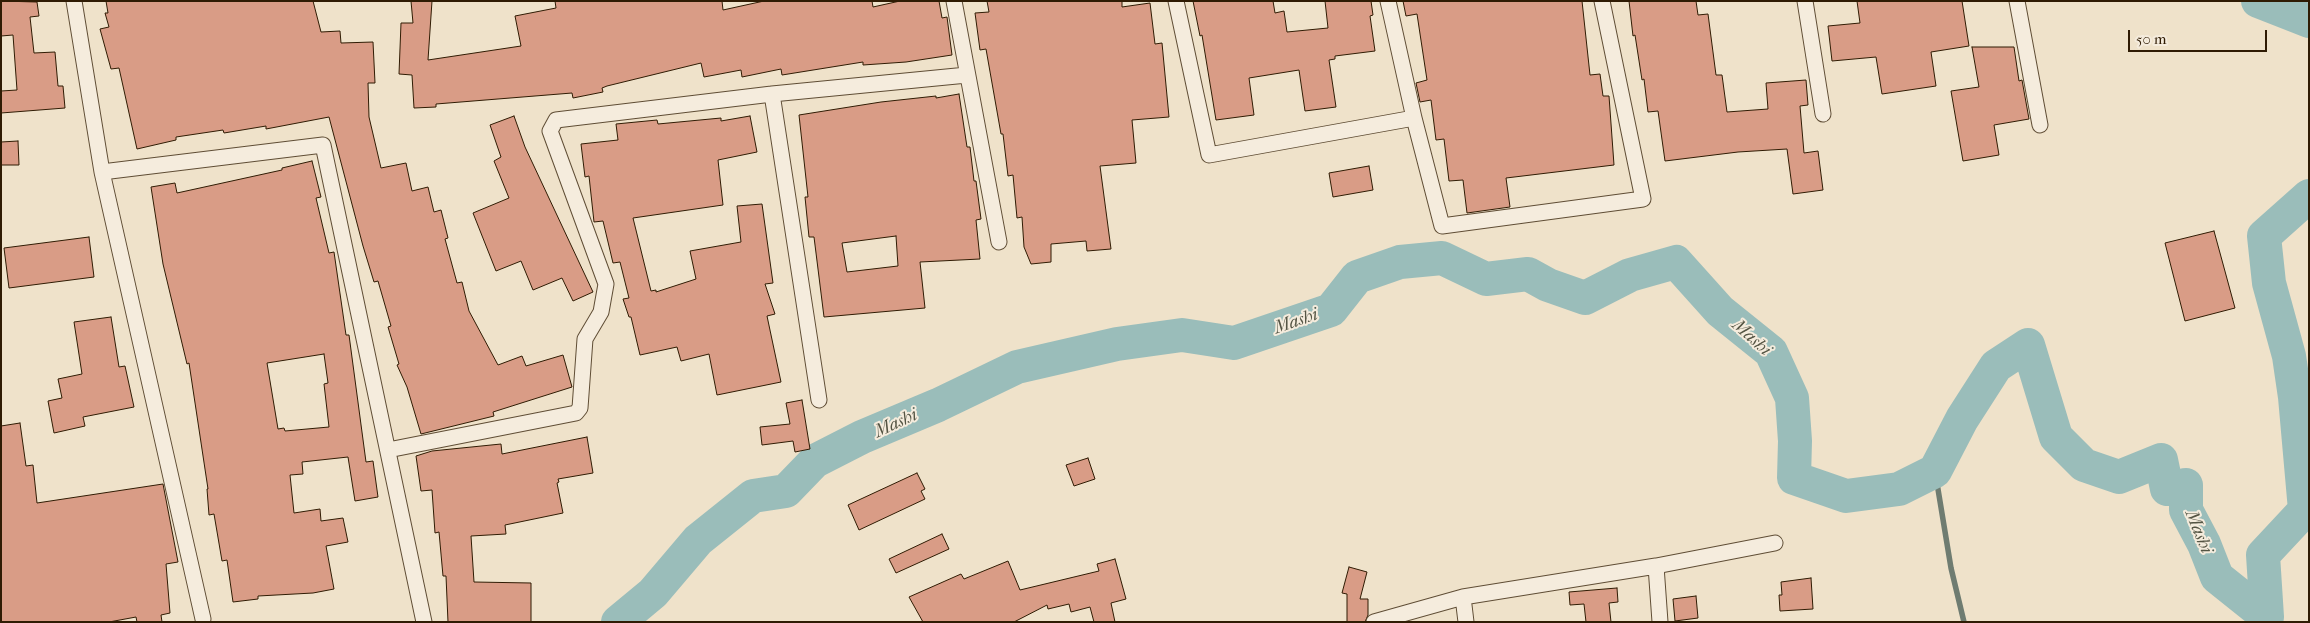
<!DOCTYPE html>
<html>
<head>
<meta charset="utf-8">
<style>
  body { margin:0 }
  #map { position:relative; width:2310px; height:623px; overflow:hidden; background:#efe2ca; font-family:"IM FELL French Canon",serif }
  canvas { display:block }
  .frame { position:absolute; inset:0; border:2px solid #2f1b03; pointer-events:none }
  .scale { position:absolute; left:2128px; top:30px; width:139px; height:22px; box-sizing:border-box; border:2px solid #2f1b03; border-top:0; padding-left:6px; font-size:15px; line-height:18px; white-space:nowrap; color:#2f1b03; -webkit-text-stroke:4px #f5ecdd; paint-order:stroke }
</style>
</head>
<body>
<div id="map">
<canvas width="2310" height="623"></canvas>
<div class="frame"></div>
<div class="scale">50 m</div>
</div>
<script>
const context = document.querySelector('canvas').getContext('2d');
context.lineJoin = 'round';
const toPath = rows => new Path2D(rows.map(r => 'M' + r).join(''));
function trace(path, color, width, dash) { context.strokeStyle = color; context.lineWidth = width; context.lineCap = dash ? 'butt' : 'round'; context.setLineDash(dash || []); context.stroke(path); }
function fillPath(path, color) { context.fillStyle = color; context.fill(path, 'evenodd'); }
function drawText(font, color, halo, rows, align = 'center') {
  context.font = font + ' "IM FELL French Canon",serif'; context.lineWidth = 4; context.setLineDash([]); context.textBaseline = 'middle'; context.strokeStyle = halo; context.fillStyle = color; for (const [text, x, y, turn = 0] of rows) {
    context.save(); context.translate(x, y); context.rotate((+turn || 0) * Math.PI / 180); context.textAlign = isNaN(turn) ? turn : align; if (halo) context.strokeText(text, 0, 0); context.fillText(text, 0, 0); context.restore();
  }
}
const stream = toPath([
  [1935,471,1951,568,1964,622]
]);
const river = toPath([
  [2258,1,2309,21],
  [618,622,653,593,698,540,753,496,786,491,815,461,862,437,938,405,1017,367,1117,344,1182,335,1234,343,1331,310,1357,277,1400,262,1442,258,1486,279,1528,274,1548,285,1585,298,1630,275,1676,262,1720,311,1771,352,1792,398,1795,441,1794,478,1846,496,1899,489,1935,471,1962,419,1996,366,2028,345,2056,437,2084,465,2119,477,2161,460,2167,489,2186,485,2186,510,2204,544,2217,577,2267,617,2263,555,2305,510,2295,397,2289,356,2269,283,2264,236,2309,196]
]);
const building = toPath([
  [1,1,37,2,39,16,30,17,34,53,55,52,58,86,63,86,65,108,1,113,1,91,17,90,13,35,1,36,1,1],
  [106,1,313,1,321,32,340,31,341,43,373,42,375,83,368,83,369,117,381,168,406,163,412,191,428,187,434,212,441,210,448,238,445,239,457,283,462,282,469,311,498,365,522,356,526,366,563,355,572,387,493,412,494,416,421,434,407,387,397,365,399,364,388,327,391,326,378,281,374,282,363,246,329,117,266,129,266,126,224,133,223,130,176,137,176,140,137,149,119,68,111,69,100,29,109,27,105,13,108,13,106,1],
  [411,1,432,1,428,60,521,46,515,16,556,8,555,1,722,1,723,10,764,1,872,1,873,7,900,1,939,1,942,18,947,17,952,55,906,62,863,65,863,62,782,75,781,69,742,77,741,70,704,77,701,63,607,86,602,88,603,92,573,98,572,93,436,104,436,107,414,108,412,75,399,74,401,23,413,23,411,1],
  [987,1,1122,1,1122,7,1150,3,1155,44,1162,43,1169,117,1132,120,1136,163,1100,166,1111,249,1087,251,1086,241,1051,244,1051,262,1031,264,1024,247,1022,217,1017,218,1013,175,1008,176,1003,134,1001,134,986,49,980,50,975,13,989,12,987,1],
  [1193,1,1273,1,1275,13,1284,11,1287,32,1328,28,1325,1,1371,1,1373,15,1370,16,1375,51,1335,56,1335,59,1329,60,1336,107,1305,111,1299,70,1249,78,1254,115,1216,120,1202,35,1200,36,1193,1],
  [1403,1,1582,1,1590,75,1600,74,1603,96,1609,96,1614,165,1506,178,1510,207,1467,213,1463,180,1449,181,1444,139,1436,140,1431,100,1420,102,1416,83,1427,80,1417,14,1406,16,1403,1],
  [1629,1,1696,1,1698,15,1708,14,1716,75,1722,75,1727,112,1768,109,1766,83,1806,80,1808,105,1800,106,1804,153,1818,151,1823,190,1793,194,1787,149,1738,152,1665,161,1658,111,1648,112,1644,79,1642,80,1635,35,1633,36,1629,1],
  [1857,1,1962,1,1969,46,1931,52,1936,86,1882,94,1876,57,1832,61,1828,26,1860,23,1857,1],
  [1972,47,2014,47,2019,81,2022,80,2029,119,1994,125,1999,155,1963,161,1951,91,1979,87,1972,47],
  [959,94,967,147,970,147,974,181,976,181,981,219,976,220,980,259,920,262,925,308,824,317,814,237,809,237,805,197,808,197,799,115,881,102,936,96,936,98,959,94],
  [896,236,898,266,847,272,842,243,896,236],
  [514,116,525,147,593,292,573,301,562,278,533,290,521,261,496,271,473,213,509,198,494,161,501,157,490,125,514,116],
  [750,116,757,152,718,160,723,205,633,218,651,291,656,290,656,292,696,279,690,251,741,242,737,206,762,204,773,283,765,284,775,314,767,316,781,382,717,395,709,354,681,361,677,347,640,355,631,317,629,317,623,299,629,298,620,262,613,263,603,221,594,222,589,176,585,177,581,144,618,140,616,124,657,120,658,124,721,118,721,121,750,116],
  [18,141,19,165,1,165,1,142,18,141],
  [312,161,321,197,316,198,329,253,334,252,346,335,349,335,366,462,373,461,378,497,355,501,348,457,302,462,303,474,290,475,294,513,320,509,321,521,343,518,348,542,326,546,334,589,313,593,258,596,258,599,233,602,227,560,222,561,214,514,209,515,207,489,208,489,189,363,187,364,163,264,151,187,175,183,177,193,282,170,282,168,312,161],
  [324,354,328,383,324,384,329,427,285,431,284,428,278,429,267,363,324,354],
  [1369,166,1373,190,1333,197,1329,173,1369,166],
  [2214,231,2235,308,2185,321,2165,243,2214,231],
  [89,237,94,277,9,288,4,248,89,237],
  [111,317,119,367,125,366,134,407,83,417,85,426,54,433,48,401,62,398,58,379,82,374,74,322,111,317],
  [802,400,810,449,795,452,793,441,762,445,760,427,790,424,786,403,802,400],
  [20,423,26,466,33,465,37,503,163,484,178,562,166,564,170,613,161,615,162,622,137,622,136,617,109,622,1,622,1,426,20,423],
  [587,437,593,473,558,479,559,482,557,483,563,513,505,525,506,534,471,536,474,582,531,583,531,622,448,622,446,576,443,576,439,532,435,533,432,490,421,491,416,456,432,451,501,444,502,454,587,437],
  [1088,458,1095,479,1074,486,1066,465,1088,458],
  [917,473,925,489,921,491,925,499,859,530,848,505,917,473],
  [942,534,949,549,896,573,889,559,942,534],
  [1115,559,1126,599,1111,603,1115,622,1094,622,1090,607,1071,612,1069,604,1048,609,1047,605,1014,622,923,622,909,597,961,574,964,579,1008,561,1020,590,1099,571,1097,564,1115,559],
  [1349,567,1367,572,1360,599,1368,599,1368,615,1365,622,1347,622,1347,594,1342,593,1349,567],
  [1811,578,1813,609,1780,611,1779,595,1782,595,1781,582,1811,578],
  [1617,588,1618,602,1609,603,1611,622,1586,622,1584,604,1570,605,1569,592,1617,588],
  [1696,596,1698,618,1675,621,1673,599,1696,596]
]);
const street = toPath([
  [74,1,102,172,203,619],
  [954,1,999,242],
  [1176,1,1209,155,1414,118],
  [1388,1,1414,118,1442,226,1643,199,1602,1],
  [1805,1,1823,114],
  [2017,1,2040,125],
  [772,94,819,400],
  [102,172,323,145,424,622],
  [388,450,576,413,580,408,585,339,601,312,606,284,550,131,556,120,772,94,967,75],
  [1656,566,1660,622],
  [1463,597,1466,622],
  [1374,622,1463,597,1656,566,1775,543]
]);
const waterNames = [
  ["Mashi",1296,322,-19],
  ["Mashi",1751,338,42],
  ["Mashi",896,424,-25],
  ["Mashi",2198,532,68]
];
trace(stream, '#6f7c71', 5.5);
trace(river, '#9abdba', 34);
fillPath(building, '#d99c86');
trace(building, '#2f1b03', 1);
trace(street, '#5f4d35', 17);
trace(street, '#f5ecdd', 15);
drawText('italic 18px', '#545443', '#f5ecdd', waterNames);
</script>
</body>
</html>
